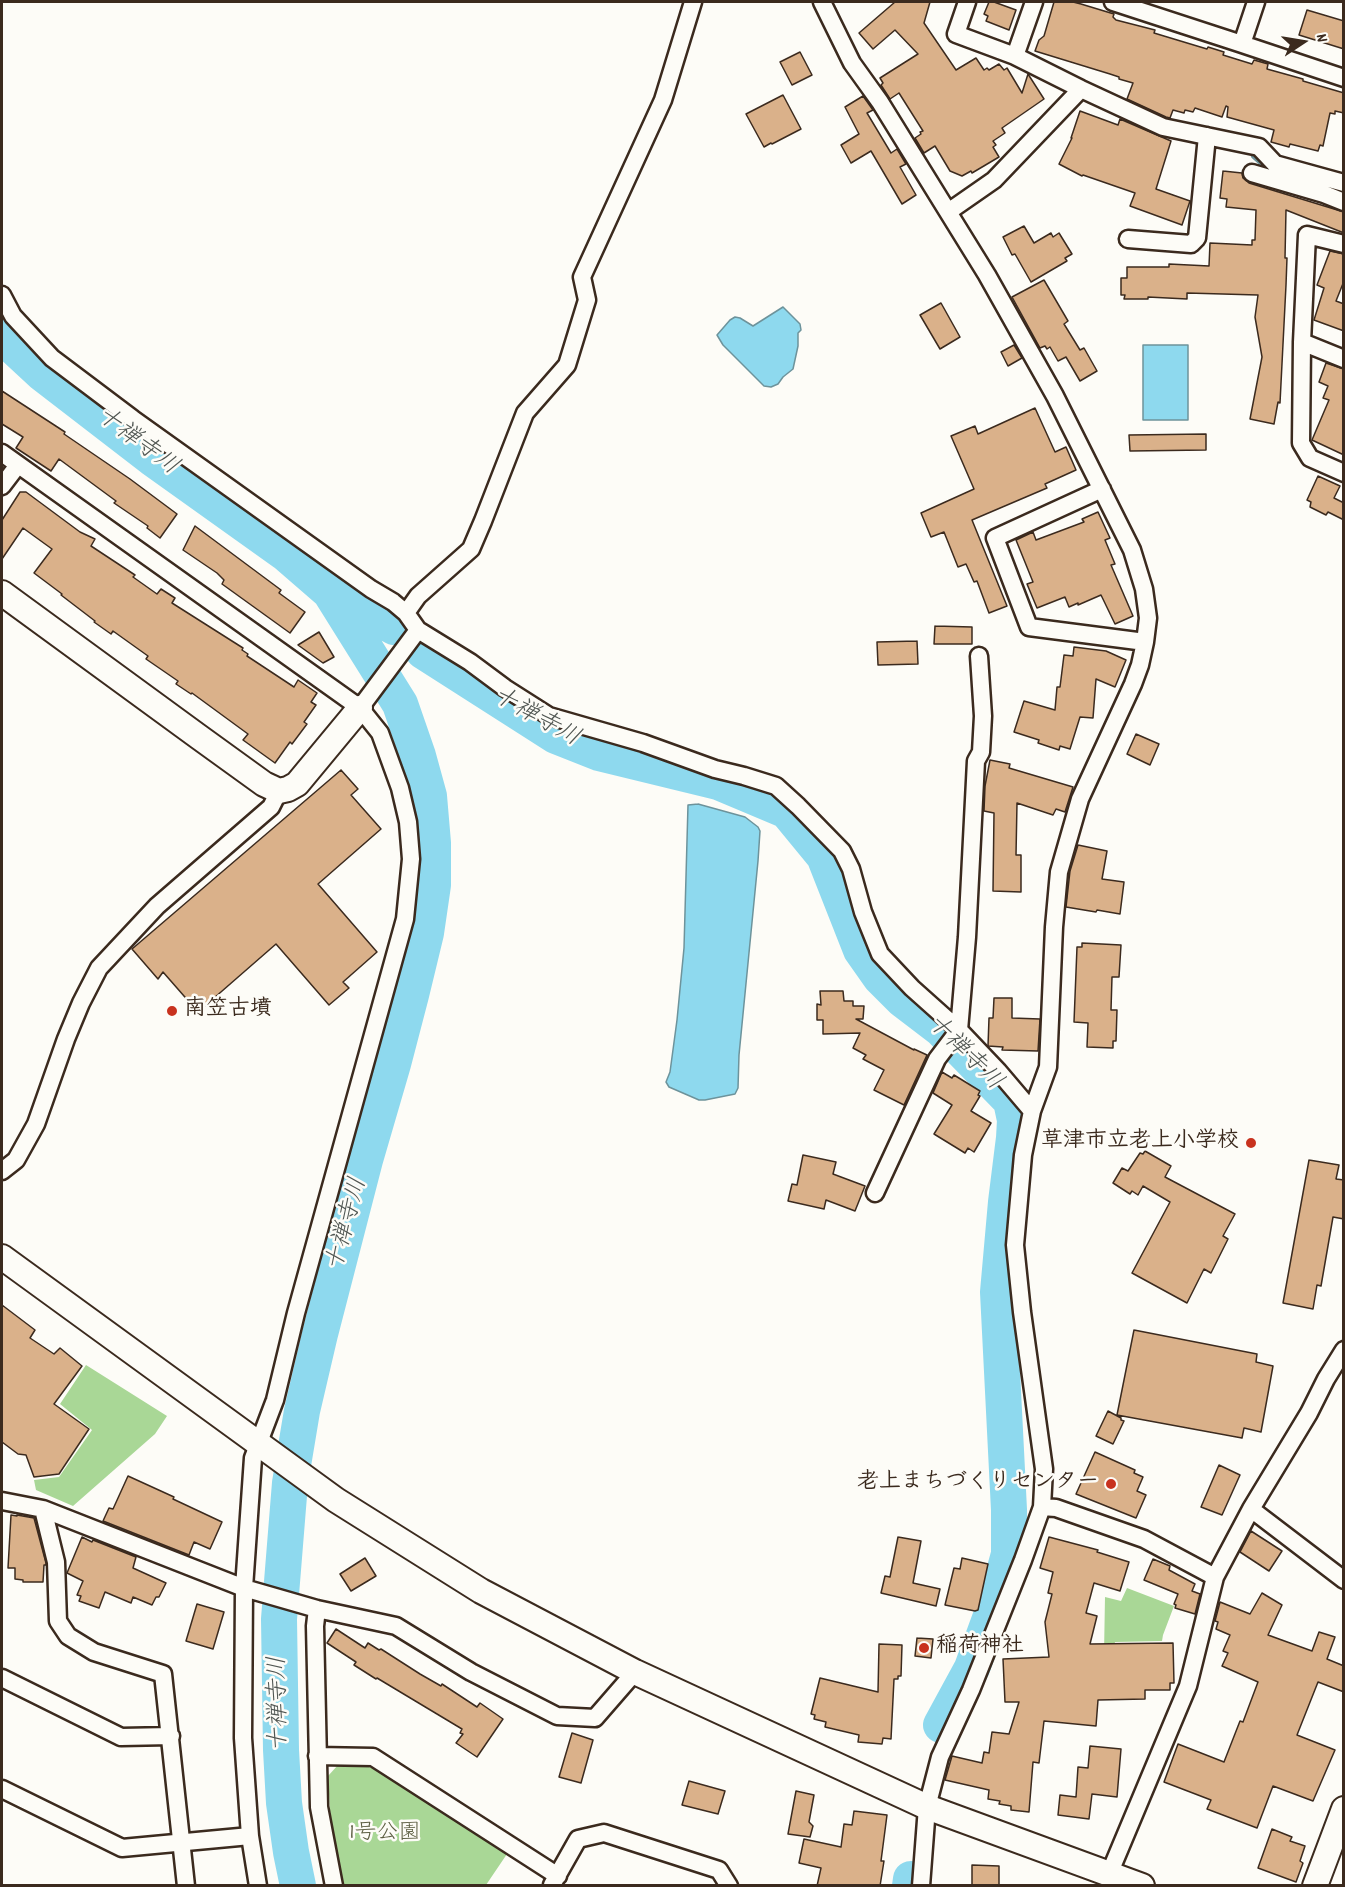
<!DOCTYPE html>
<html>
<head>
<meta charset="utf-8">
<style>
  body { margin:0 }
  #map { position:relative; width:1345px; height:1887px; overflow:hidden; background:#fdfcf7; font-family:Dekko,sans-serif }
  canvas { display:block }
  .frame { position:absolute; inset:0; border:3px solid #3b2a1e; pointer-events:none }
  .north { position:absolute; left:1273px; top:12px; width:60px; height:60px; -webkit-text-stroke:4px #fdfcf7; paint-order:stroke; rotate:78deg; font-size:16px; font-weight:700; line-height:24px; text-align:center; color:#3b2a1e }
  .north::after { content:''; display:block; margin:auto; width:21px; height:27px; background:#3b2a1e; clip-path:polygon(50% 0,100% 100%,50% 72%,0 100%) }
</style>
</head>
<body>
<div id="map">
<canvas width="1345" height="1887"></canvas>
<div class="frame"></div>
<div class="north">N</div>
</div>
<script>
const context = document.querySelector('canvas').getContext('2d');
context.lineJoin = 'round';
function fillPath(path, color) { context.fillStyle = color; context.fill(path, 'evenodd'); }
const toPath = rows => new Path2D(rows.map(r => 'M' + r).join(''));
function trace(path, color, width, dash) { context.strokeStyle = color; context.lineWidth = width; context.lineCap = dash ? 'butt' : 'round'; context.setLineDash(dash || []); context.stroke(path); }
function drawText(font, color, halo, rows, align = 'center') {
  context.font = font + ' Dekko,"Klee One",sans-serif'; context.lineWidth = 5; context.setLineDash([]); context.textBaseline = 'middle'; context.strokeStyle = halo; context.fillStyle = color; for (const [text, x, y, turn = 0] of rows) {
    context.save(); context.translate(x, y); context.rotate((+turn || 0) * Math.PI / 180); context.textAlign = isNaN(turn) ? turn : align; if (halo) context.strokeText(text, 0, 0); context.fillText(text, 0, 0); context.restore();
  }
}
const green = toPath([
  [86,1365,167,1416,155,1434,73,1506,36,1490,34,1480,59,1477,92,1430,60,1404],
  [1127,1588,1174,1606,1163,1635,1162,1641,1115,1642,1112,1655,1104,1654,1105,1597,1121,1601],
  [338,1765,360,1765,377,1769,507,1854,486,1885,342,1885,330,1811,328,1776]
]);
const water = toPath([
  [783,307,800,324,801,330,798,333,798,346,793,369,783,377,778,384,771,387,764,386,723,345,717,335,730,320,735,317,740,318,753,326,783,307],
  [1143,345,1188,345,1188,420,1143,420,1143,345],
  [698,804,745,817,758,827,760,831,758,861,739,1055,738,1088,735,1094,705,1100,699,1100,669,1087,666,1082,670,1072,677,1020,684,948,688,805,698,804]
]);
const stream = toPath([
  [1254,156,1272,172]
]);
const river = toPath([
  [2,336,43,374,152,458,285,553,330,592,394,627],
  [423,651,556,736,599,753,718,782,787,811,824,856,861,950,880,977,903,1000,941,1029,1011,1101,1015,1120,1014,1138,1006,1202,998,1292,1009,1510,1009,1554,995,1605,972,1668,941,1725],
  [298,1886,291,1852,284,1803,281,1750,279,1619,290,1483,302,1411,320,1334,365,1160,393,1064,411,995,426,933,433,885,433,843,429,796,418,756,400,704,330,592],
  [910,1886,911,1879]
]);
const building = toPath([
  [895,2,930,2,924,23,956,70,976,58,984,70,987,68,989,70,999,64,1004,70,1007,68,1022,93,1028,74,1044,99,1002,128,1005,133,993,141,996,145,993,147,999,157,972,173,971,171,962,176,950,171,935,146,924,153,915,138,921,134,920,132,923,131,899,93,890,99,881,85,883,83,880,78,918,54,895,30,873,49,859,33,895,2],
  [989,2,994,2,1016,10,1009,30,986,21,988,16,984,14,989,2],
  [1054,2,1073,2,1081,4,1114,14,1113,17,1116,20,1155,30,1154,33,1207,49,1208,47,1224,52,1223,55,1252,64,1254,60,1268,64,1267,69,1303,79,1303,81,1344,93,1344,113,1335,111,1335,114,1330,113,1323,146,1320,145,1318,151,1290,144,1289,147,1271,142,1274,130,1227,117,1228,107,1226,106,1222,117,1195,108,1193,112,1185,110,1184,113,1173,110,1170,118,1166,117,1127,99,1133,83,1119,79,1119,77,1110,74,1035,51,1039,40,1044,36,1054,2],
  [1307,10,1344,21,1344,49,1299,35,1307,10],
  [800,52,812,75,792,85,780,62,800,52],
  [783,95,801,129,772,144,771,143,764,147,746,114,783,95],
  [863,96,873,110,867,113,891,153,897,149,906,164,900,167,916,195,902,204,871,151,851,163,841,145,859,134,845,107,863,96],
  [1080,111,1118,125,1120,119,1171,141,1156,189,1190,201,1182,225,1130,206,1135,193,1083,175,1082,176,1059,164,1072,138,1071,138,1080,111],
  [1223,171,1242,173,1243,178,1249,183,1344,212,1344,233,1286,210,1285,258,1287,258,1286,285,1280,403,1278,402,1274,424,1250,419,1262,357,1255,317,1258,295,1187,293,1187,299,1148,297,1148,299,1124,299,1125,295,1121,295,1121,278,1127,278,1127,267,1169,267,1169,264,1209,266,1210,243,1252,245,1252,240,1255,240,1256,210,1226,207,1227,199,1220,198,1223,171],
  [1024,226,1034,243,1051,233,1053,237,1059,233,1072,254,1065,258,1067,261,1031,282,1015,254,1012,255,1003,237,1024,226],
  [1330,251,1344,254,1344,281,1336,301,1344,304,1344,331,1314,320,1324,288,1317,285,1330,251],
  [1044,280,1068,321,1064,324,1080,350,1084,348,1097,371,1080,381,1066,357,1058,361,1050,347,1047,349,1045,346,1040,348,1012,297,1044,280],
  [941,303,960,337,940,349,920,315,941,303],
  [1014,345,1022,358,1008,366,1001,352,1014,345],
  [1326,363,1344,369,1344,455,1312,440,1329,400,1323,398,1328,386,1319,382,1326,363],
  [2,391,65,432,64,434,130,479,177,514,160,538,147,528,148,526,114,503,116,501,59,459,51,471,16,448,23,437,2,424,2,391],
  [1035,408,1055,452,1066,447,1076,470,1045,484,1047,488,972,520,1007,606,989,613,977,581,974,582,966,564,958,567,944,532,931,537,921,513,974,489,951,436,975,426,978,434,1035,408],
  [1206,434,1206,450,1130,451,1129,435,1206,434],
  [1318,476,1340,486,1334,498,1344,503,1344,520,1328,512,1326,515,1310,507,1311,502,1307,500,1318,476],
  [20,492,26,492,80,532,95,539,91,546,135,575,133,577,157,594,161,589,175,598,172,603,243,648,242,650,248,654,247,656,294,687,298,680,317,693,311,702,316,705,304,722,307,724,292,744,290,742,275,763,243,740,248,734,192,693,191,694,176,684,178,681,146,659,148,656,113,631,111,634,94,622,95,621,61,595,62,594,34,573,52,549,23,528,2,559,2,520,20,492],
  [1098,512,1110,538,1105,540,1115,564,1111,565,1133,616,1115,624,1101,595,1078,605,1078,603,1069,607,1065,597,1037,608,1027,584,1033,582,1016,540,1033,532,1036,540,1084,522,1082,519,1098,512],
  [195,526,281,590,279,593,305,612,290,633,222,584,224,580,217,573,183,550,195,526],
  [935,626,972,627,972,644,934,644,935,626],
  [319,632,334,657,323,663,298,645,319,632],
  [917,641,918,664,878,665,877,642,917,641],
  [1074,647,1106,651,1126,660,1115,687,1096,679,1093,718,1080,717,1070,749,1060,746,1059,750,1038,743,1039,740,1014,732,1024,701,1055,710,1057,687,1060,687,1064,655,1073,656,1074,647],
  [1136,734,1159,744,1150,765,1127,754,1136,734],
  [990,760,1010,764,1009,768,1073,787,1065,812,1056,809,1053,815,1017,803,1016,855,1021,855,1021,892,993,891,994,813,984,811,985,786,990,760],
  [341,770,358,789,351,795,381,829,318,884,377,952,343,982,349,988,329,1005,276,944,198,1012,163,972,158,979,132,949,341,770],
  [1078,845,1107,851,1102,879,1124,882,1120,914,1097,910,1096,912,1066,907,1070,871,1078,845],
  [1082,943,1121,945,1119,977,1112,977,1111,1010,1117,1010,1116,1041,1113,1041,1113,1048,1087,1047,1088,1023,1074,1022,1077,947,1082,947,1082,943],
  [820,991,843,991,844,1001,853,1001,853,1006,864,1006,863,1019,856,1019,914,1050,914,1049,927,1055,904,1105,874,1090,884,1070,863,1059,866,1055,853,1048,860,1033,823,1034,823,1020,817,1020,817,1004,821,1005,820,991],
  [994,998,1012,998,1012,1018,1040,1019,1038,1051,1002,1050,1003,1047,988,1046,989,1018,993,1018,994,998],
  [942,1072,952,1078,954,1075,980,1091,978,1095,980,1096,971,1111,991,1123,974,1152,968,1148,965,1153,934,1134,952,1105,933,1093,942,1072],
  [1145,1151,1171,1166,1165,1177,1235,1214,1223,1236,1228,1239,1211,1273,1204,1269,1187,1303,1132,1273,1170,1202,1143,1186,1138,1195,1132,1191,1130,1194,1113,1183,1122,1168,1128,1171,1140,1153,1143,1154,1145,1151],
  [803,1155,836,1162,833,1174,865,1186,855,1211,826,1200,824,1209,788,1201,792,1184,797,1185,803,1155],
  [1309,1160,1339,1165,1336,1179,1344,1180,1344,1219,1333,1217,1321,1286,1317,1285,1313,1309,1283,1303,1309,1160],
  [2,1305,35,1330,30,1338,54,1354,60,1348,82,1366,54,1404,89,1429,59,1474,34,1477,26,1455,18,1454,2,1442,2,1305],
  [1134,1330,1257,1354,1256,1362,1273,1366,1261,1432,1244,1428,1242,1438,1117,1415,1134,1330],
  [1108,1411,1121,1418,1121,1420,1124,1421,1113,1444,1096,1436,1108,1411],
  [1095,1452,1135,1470,1134,1473,1143,1477,1137,1491,1146,1495,1136,1518,1076,1494,1095,1452],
  [1219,1465,1240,1475,1222,1515,1201,1507,1219,1465],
  [128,1476,174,1497,173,1499,222,1522,210,1549,194,1542,189,1555,103,1521,109,1508,113,1509,128,1476],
  [11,1515,17,1516,17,1515,34,1518,46,1563,46,1565,44,1565,43,1582,23,1582,23,1580,15,1579,15,1568,8,1568,11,1515],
  [1251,1531,1282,1551,1269,1571,1240,1552,1251,1531],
  [82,1537,92,1542,93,1540,136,1557,133,1568,166,1583,159,1597,156,1597,152,1605,133,1597,131,1603,105,1592,99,1608,79,1601,81,1596,77,1595,83,1581,67,1573,82,1537],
  [898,1537,921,1541,913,1583,940,1589,936,1606,881,1593,885,1576,890,1577,898,1537],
  [1049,1537,1098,1550,1097,1552,1129,1562,1120,1591,1094,1583,1086,1613,1097,1616,1090,1644,1173,1643,1174,1683,1170,1683,1170,1690,1145,1690,1145,1699,1098,1700,1096,1726,1044,1721,1039,1763,1033,1762,1029,1812,1011,1810,1011,1806,999,1804,1000,1801,988,1799,989,1790,945,1780,952,1756,982,1763,984,1752,989,1753,992,1732,1009,1734,1019,1702,1005,1702,1003,1659,1049,1657,1045,1622,1052,1594,1048,1593,1053,1572,1040,1568,1049,1537],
  [365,1558,376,1576,351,1591,340,1574,365,1558],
  [962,1558,988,1564,978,1610,975,1611,945,1605,954,1568,960,1569,962,1558],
  [1153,1559,1170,1566,1169,1570,1195,1584,1192,1591,1200,1594,1195,1614,1175,1608,1176,1605,1174,1604,1178,1594,1144,1580,1153,1559],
  [1262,1593,1282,1605,1268,1635,1312,1651,1319,1632,1335,1637,1327,1659,1344,1666,1344,1692,1318,1682,1297,1735,1335,1750,1313,1801,1273,1786,1257,1828,1207,1809,1211,1800,1164,1782,1178,1744,1224,1762,1240,1721,1243,1722,1258,1682,1222,1666,1228,1653,1223,1651,1230,1635,1216,1629,1218,1622,1215,1621,1220,1602,1250,1614,1262,1593],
  [197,1604,224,1612,213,1649,186,1641,197,1604],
  [336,1629,365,1648,368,1643,379,1650,381,1649,420,1674,441,1686,442,1684,477,1707,480,1703,503,1719,477,1757,456,1743,463,1734,460,1733,462,1729,377,1678,376,1679,354,1665,356,1662,327,1643,336,1629],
  [917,1638,933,1639,931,1658,915,1656,917,1638],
  [879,1644,902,1645,901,1676,898,1676,898,1679,894,1679,891,1739,883,1738,882,1744,858,1742,859,1735,825,1727,826,1722,814,1719,815,1715,811,1714,820,1678,878,1692,879,1644],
  [572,1733,593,1740,581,1783,559,1777,572,1733],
  [1090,1746,1121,1749,1117,1797,1092,1794,1089,1819,1058,1815,1060,1795,1076,1797,1078,1767,1088,1768,1090,1746],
  [689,1781,725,1791,718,1814,682,1805,689,1781],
  [796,1791,814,1795,809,1822,813,1826,810,1837,788,1834,796,1791],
  [854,1811,887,1815,881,1861,884,1861,880,1886,817,1886,821,1868,799,1863,804,1839,841,1847,844,1824,852,1825,854,1811],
  [1272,1829,1292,1837,1290,1841,1305,1846,1300,1861,1303,1863,1296,1882,1258,1868,1272,1829],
  [972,1865,999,1866,999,1886,972,1886,972,1865]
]);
const street = toPath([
  [822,2,852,63,880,102,987,275,1055,396,1132,550,1144,589,1148,618,1145,642,1140,665,1133,684,1080,799,1059,872,1054,927,1048,1067,1032,1111,1023,1155,1015,1245,1022,1312,1044,1469,1042,1507,1023,1560,971,1690,940,1757,927,1807,921,1886],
  [967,2,956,34,1015,56,1081,89,1163,127,1259,147,1275,164,1344,183],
  [1113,2,1242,44],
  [1256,2,1242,44,1344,78],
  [1015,56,1034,2],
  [1252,173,1324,194,1344,202],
  [948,212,994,180,1081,89],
  [1128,239,1191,244,1197,238,1207,136],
  [1344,244,1307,235,1302,342,1301,443,1310,458,1344,473],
  [2,295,13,316,52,358,133,419,371,589,393,602,406,613,418,630,470,662,505,688,549,716,643,743,715,769,744,776,776,786,798,806,842,851,851,869,863,912,880,954,912,988,959,1030,998,1071,1032,1111],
  [1302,342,1344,359],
  [2,453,360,708,380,733,400,788,408,822,411,859,405,919,296,1313,275,1400,253,1458,244,1588,243,1738,250,1836,258,1886],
  [2,486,18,465],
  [1102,489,995,538,1029,627,1145,642],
  [406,613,418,596,471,549,483,521,525,413,567,365,587,300,582,277,663,100,693,2],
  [360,708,418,630],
  [2,1171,16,1160,36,1124,66,1039,81,1003,99,968,157,906,271,807,279,791],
  [875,1193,937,1059,959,1030,967,937,976,761,981,752,983,716,979,656],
  [2,1501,43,1509,244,1588,317,1609,396,1626,471,1672,557,1716,595,1718,635,1672],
  [1042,1507,1056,1508,1144,1539,1215,1577],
  [43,1509,56,1562,58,1621,68,1636,94,1652,163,1674,186,1886],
  [1251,1509,1344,1580],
  [317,1609,315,1626,319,1807,334,1886],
  [2,1678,121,1737,171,1736],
  [317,1756,373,1757,558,1876],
  [2,1789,122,1848,250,1836],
  [1110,1872,1188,1686,1215,1577,1251,1509,1309,1413,1326,1379,1344,1350],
  [552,1885,578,1839,604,1833,719,1870,729,1886]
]);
const secondary = toPath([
  [2,593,199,737,264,784,279,791,288,789,297,784,360,708],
  [2,1257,336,1500,481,1591,635,1672,927,1807,1142,1886],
  [1315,1886,1344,1809]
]);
const markers = [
  [172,1011,6,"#c8321e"],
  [1251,1143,6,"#c8321e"],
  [1111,1484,6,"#c8321e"],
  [924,1648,6,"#c8321e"]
];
const poiNames = [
  ["南笠古墳",184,1011],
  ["草津市立老上小学校",1239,1143,"right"],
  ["老上まちづくりセンター",1099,1484,"right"],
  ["稲荷神社",936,1648]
];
const parkNames = [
  ["1号公園",385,1835]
];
const waterNames = [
  ["十禅寺川",136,443,37],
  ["十禅寺川",535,719,29],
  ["十禅寺川",963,1054,45],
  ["十禅寺川",349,1225,-75],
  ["十禅寺川",281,1704,-91]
];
fillPath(green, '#a9d796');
fillPath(water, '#8ed9ee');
trace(water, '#6d939b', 1.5);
trace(stream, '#6d939b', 6);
trace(river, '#8ed9ee', 36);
fillPath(building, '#dab18a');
trace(building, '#3b2a1e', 1.5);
trace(street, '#3b2a1e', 21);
trace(secondary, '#3b2a1e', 28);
trace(street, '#fdfcf7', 16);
trace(secondary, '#fdfcf7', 24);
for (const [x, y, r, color] of markers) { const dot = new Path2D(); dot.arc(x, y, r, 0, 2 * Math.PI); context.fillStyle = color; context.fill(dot); trace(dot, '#fdfcf7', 2); }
drawText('bold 22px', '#3b2a1e', '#fdfcf7', poiNames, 'left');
drawText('22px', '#5c5e42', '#fdfcf7', parkNames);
drawText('italic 24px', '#505652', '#fdfcf7', waterNames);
</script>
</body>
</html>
